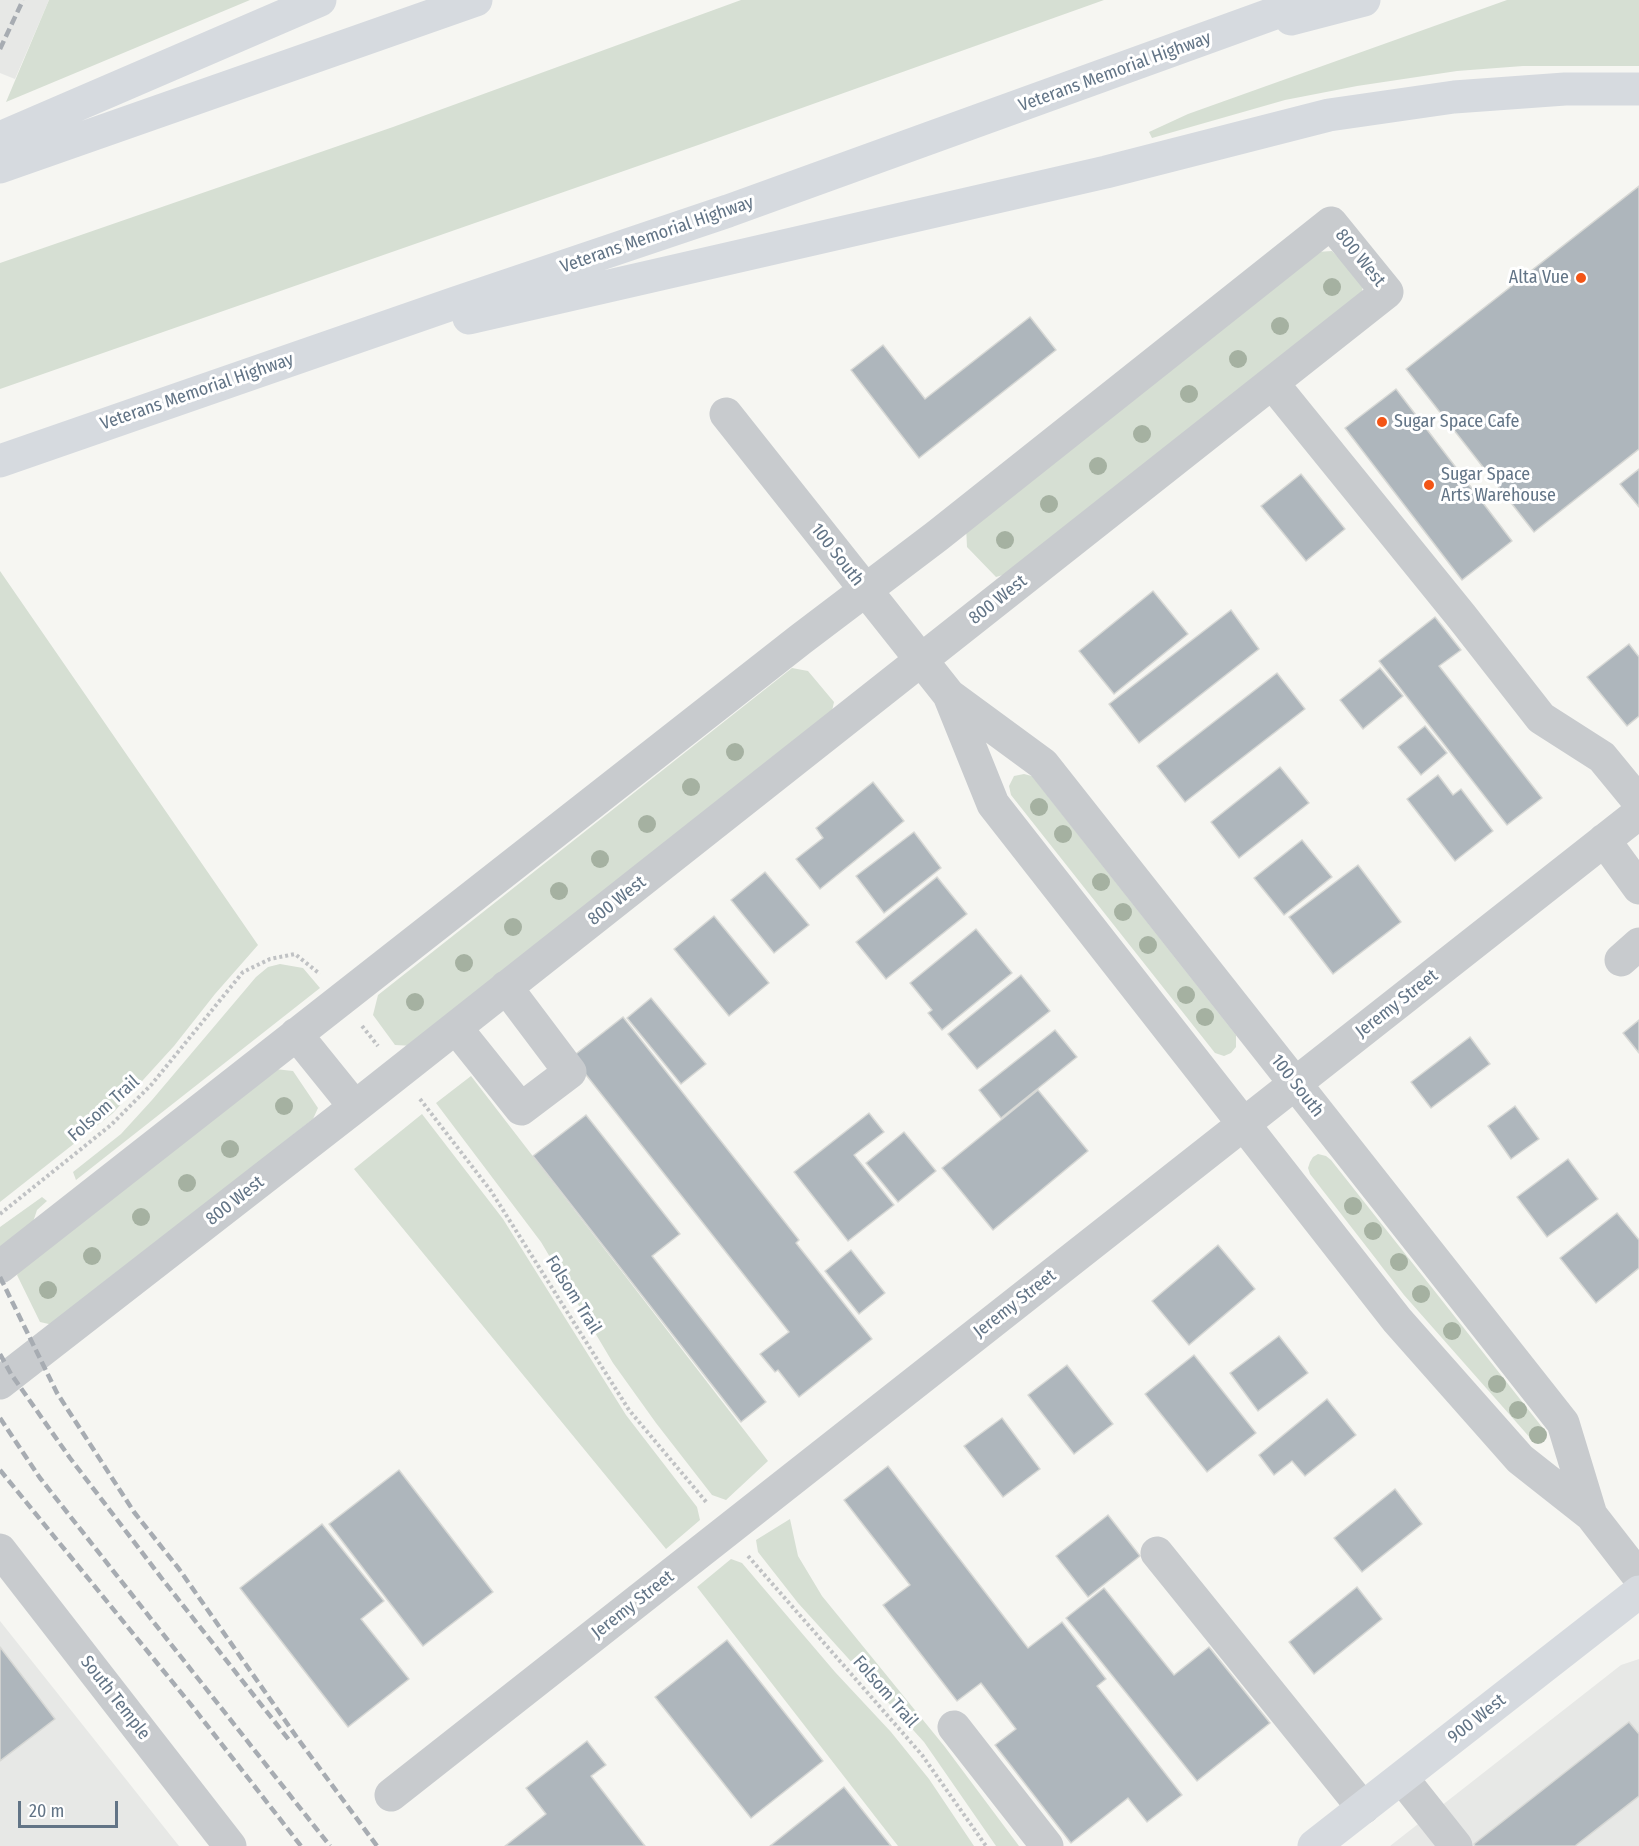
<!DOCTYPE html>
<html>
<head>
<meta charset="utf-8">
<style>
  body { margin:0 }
  #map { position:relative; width:1639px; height:1846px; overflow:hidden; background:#f6f6f2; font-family:"Fira Sans Condensed",sans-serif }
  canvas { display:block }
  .scale { position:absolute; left:18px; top:1801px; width:100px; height:27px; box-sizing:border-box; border:3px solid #627486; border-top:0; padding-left:8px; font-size:18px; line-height:21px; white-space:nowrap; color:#627486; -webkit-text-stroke:4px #fff; paint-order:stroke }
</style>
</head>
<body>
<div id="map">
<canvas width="1639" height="1846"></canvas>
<div class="scale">20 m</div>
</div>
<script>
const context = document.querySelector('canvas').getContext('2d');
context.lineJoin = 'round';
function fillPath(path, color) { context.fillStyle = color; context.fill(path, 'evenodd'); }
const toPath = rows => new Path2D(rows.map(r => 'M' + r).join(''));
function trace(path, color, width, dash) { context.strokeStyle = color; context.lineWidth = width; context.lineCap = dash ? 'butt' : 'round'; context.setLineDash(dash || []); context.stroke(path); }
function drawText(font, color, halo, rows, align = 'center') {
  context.font = font + ' "Fira Sans Condensed",sans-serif'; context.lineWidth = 6; context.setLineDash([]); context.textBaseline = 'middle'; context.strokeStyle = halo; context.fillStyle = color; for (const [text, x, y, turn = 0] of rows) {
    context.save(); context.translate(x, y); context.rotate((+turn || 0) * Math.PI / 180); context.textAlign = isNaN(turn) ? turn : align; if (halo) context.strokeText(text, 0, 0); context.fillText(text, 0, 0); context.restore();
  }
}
const built = toPath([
  [0,0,49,0,15,79,0,73],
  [0,1621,179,1846,0,1846],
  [1639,1659,1639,1846,1390,1846,1621,1665]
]);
const green = toPath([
  [49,0,250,0,6,102],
  [741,0,1104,0,701,144,0,389,0,263,393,127],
  [1507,0,1639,0,1639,66,1523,66,1457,71,1357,86,1285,100,1152,138,1149,132,1188,114],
  [1332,251,1364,284,1358,304,1013,572,996,577,967,547,966,526,1317,252],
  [0,571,258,945,215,994,174,1046,113,1113,0,1202],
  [792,668,808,671,834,702,830,720,414,1046,395,1045,373,1015,378,995],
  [1024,774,1032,776,1236,1035,1236,1047,1231,1053,1224,1056,1215,1053,1011,795,1009,786,1014,776],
  [280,964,303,968,320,988,76,1180,73,1172,121,1134,152,1100,256,977,268,967],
  [275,1069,293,1071,318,1108,313,1119,53,1325,40,1322,17,1275,25,1263],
  [471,1076,768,1461,726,1500,712,1495,656,1423,613,1363,541,1242,436,1103],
  [422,1114,503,1219,626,1415,697,1507,700,1520,666,1549,354,1169],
  [1318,1154,1326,1156,1331,1160,1546,1432,1542,1441,1538,1442,1532,1440,1404,1295,1310,1174,1308,1168,1310,1162,1313,1157],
  [42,1197,47,1201,37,1210,32,1225,0,1253,0,1227],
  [790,1519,798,1556,822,1596,945,1747,1019,1846,996,1846,924,1742,798,1603,758,1552,756,1540],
  [731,1559,742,1563,835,1672,891,1732,929,1779,974,1846,898,1846,697,1587]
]);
const building = toPath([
  [1639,186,1639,449,1534,532,1406,369,1639,186],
  [1030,317,1056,350,919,458,851,370,883,345,925,399,1030,317],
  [1396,389,1512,541,1462,580,1345,428,1396,389],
  [1639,469,1639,507,1620,484,1639,469],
  [1301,474,1345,529,1306,561,1261,506,1301,474],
  [1153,591,1188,634,1114,694,1079,651,1153,591],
  [1231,610,1259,649,1139,743,1109,704,1231,610],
  [1435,617,1461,650,1439,666,1542,798,1507,825,1379,661,1435,617],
  [1629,644,1639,657,1639,716,1627,726,1587,677,1629,644],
  [1380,668,1403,696,1363,729,1340,700,1380,668],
  [1277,673,1305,709,1185,802,1157,766,1277,673],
  [1425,726,1447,753,1421,775,1398,747,1425,726],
  [1280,767,1309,803,1239,858,1211,822,1280,767],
  [1438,775,1453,795,1461,789,1493,831,1455,861,1407,799,1438,775],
  [873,782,904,821,820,889,796,859,823,838,816,828,873,782],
  [914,832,941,868,884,913,856,876,914,832],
  [1302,840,1332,877,1284,915,1254,878,1302,840],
  [1358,865,1401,922,1333,974,1289,917,1358,865],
  [765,872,809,925,774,953,731,900,765,872],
  [937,877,967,914,886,979,856,942,937,877],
  [714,916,769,983,729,1016,674,949,714,916],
  [976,929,1012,973,942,1030,928,1013,932,1010,910,983,976,929],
  [1021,975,1050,1011,977,1069,948,1034,1021,975],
  [651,998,706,1064,681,1084,627,1018,651,998],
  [623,1017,799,1240,796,1243,872,1339,799,1397,778,1370,775,1372,760,1354,789,1332,572,1057,623,1017],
  [1639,1020,1639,1053,1623,1033,1639,1020],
  [1055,1030,1077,1057,1001,1118,979,1090,1055,1030],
  [1470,1037,1490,1064,1431,1108,1411,1082,1470,1037],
  [1038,1090,1088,1151,993,1230,942,1168,1038,1090],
  [1515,1106,1539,1139,1511,1159,1488,1126,1515,1106],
  [869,1113,884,1132,854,1155,894,1205,848,1241,794,1172,869,1113],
  [586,1115,680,1234,652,1256,766,1402,741,1422,533,1156,586,1115],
  [904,1132,936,1171,898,1202,866,1163,904,1132],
  [1568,1159,1598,1199,1547,1237,1517,1197,1568,1159],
  [1617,1213,1639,1240,1639,1268,1596,1303,1560,1258,1617,1213],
  [1218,1245,1255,1289,1189,1345,1152,1301,1218,1245],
  [851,1250,885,1293,859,1314,825,1271,851,1250],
  [1279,1336,1308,1373,1258,1411,1230,1373,1279,1336],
  [1194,1355,1256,1433,1207,1472,1145,1394,1194,1355],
  [1067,1365,1113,1424,1074,1454,1028,1395,1067,1365],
  [1327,1399,1356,1435,1305,1476,1292,1461,1274,1475,1259,1455,1327,1399],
  [1002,1418,1040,1469,1003,1497,964,1446,1002,1418],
  [888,1466,1028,1648,1062,1622,1106,1679,1097,1686,1182,1795,1147,1822,1128,1798,1071,1843,995,1745,1016,1729,981,1683,957,1701,883,1605,910,1585,844,1500,888,1466],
  [399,1470,493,1592,423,1646,329,1524,399,1470],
  [1395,1489,1422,1524,1362,1572,1334,1538,1395,1489],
  [1108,1515,1140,1556,1088,1597,1056,1556,1108,1515],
  [322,1524,384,1601,361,1619,409,1679,348,1727,240,1588,322,1524],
  [1357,1587,1382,1619,1314,1674,1289,1642,1357,1587],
  [1104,1588,1174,1675,1209,1647,1270,1723,1197,1781,1066,1618,1104,1588],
  [727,1640,823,1761,751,1818,655,1697,727,1640],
  [0,1647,55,1719,0,1761,0,1647],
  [1629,1722,1639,1734,1639,1796,1575,1846,1475,1846,1474,1844,1629,1722],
  [587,1741,606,1765,591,1776,645,1846,505,1846,546,1814,526,1788,587,1741],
  [844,1787,891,1846,770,1846,844,1787]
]);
const path = toPath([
  [362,1026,378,1046],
  [420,1099,491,1191,629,1410,707,1503],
  [0,1214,111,1125,152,1084,243,972,270,959,295,954,320,974],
  [748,1556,922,1755,986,1846]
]);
const minor = toPath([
  [1273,384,1462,617,1541,718,1602,757,1639,802],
  [726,414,949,695,1043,764,1563,1423,1591,1515],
  [949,695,993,804,1184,1048,1397,1320,1520,1459,1591,1515,1639,1577],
  [1604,840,1639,888],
  [1621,960,1639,944],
  [456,1028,521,1109,570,1072,506,987],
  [296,1034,355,1107],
  [0,1267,801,639,937,536,1331,223,1387,292,355,1107,0,1383],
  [0,1550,230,1846],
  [1157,1553,1363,1808],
  [954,1727,1047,1846],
  [1402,1778,1456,1846],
  [391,1795,1639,813]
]);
const major = toPath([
  [1314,1846,1639,1592]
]);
const highway = toPath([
  [1291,19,1364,0],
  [0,138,320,0],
  [0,167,476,0],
  [469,318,1106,172,1329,115,1454,97,1565,89,1639,89],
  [0,461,455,303,728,211,1311,0]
]);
const rail = toPath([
  [0,49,23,0],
  [0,1277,57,1393,134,1512,179,1569,298,1739,377,1846],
  [0,1354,11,1374,70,1458,163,1580,289,1740],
  [0,1418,40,1478,330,1846],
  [0,1470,192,1706,301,1846]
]);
const trees = [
  [1332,287],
  [1280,326],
  [1238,359],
  [1189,394],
  [1142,434],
  [1098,466],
  [1049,504],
  [1005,540],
  [735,752],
  [691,787],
  [1039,807],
  [647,824],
  [1063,834],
  [600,859],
  [1101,882],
  [559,891],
  [1123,912],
  [513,927],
  [1148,945],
  [464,963],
  [1186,995],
  [415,1002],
  [1205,1017],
  [284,1106],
  [230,1149],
  [187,1183],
  [1353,1206],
  [141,1217],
  [1373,1231],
  [92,1256],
  [1399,1262],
  [48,1290],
  [1421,1294],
  [1452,1331],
  [1497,1384],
  [1518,1410],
  [1538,1435]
];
const markers = [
  [1581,278,6,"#f35516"],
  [1382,422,6,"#f35516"],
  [1429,485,6,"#f35516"]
];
const streetNames = [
  ["Veterans Memorial Highway",1115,72,-20],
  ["Veterans Memorial Highway",657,235,-19],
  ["800 West",1360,258,51],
  ["Veterans Memorial Highway",197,392,-19],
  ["100 South",837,555,52],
  ["800 West",998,600,-38],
  ["800 West",617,901,-38],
  ["Jeremy Street",1397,1004,-38],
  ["100 South",1297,1086,52],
  ["Folsom Trail",104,1109,-42],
  ["800 West",235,1201,-38],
  ["Folsom Trail",573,1295,58],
  ["Jeremy Street",1015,1304,-38],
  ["Jeremy Street",633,1605,-38],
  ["Folsom Trail",885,1692,49],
  ["South Temple",115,1698,52],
  ["900 West",1477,1719,-38]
];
const poiNames = [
  ["Alta Vue",1569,278,"right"],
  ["Sugar Space Cafe",1394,422],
  ["Sugar Space",1441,475],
  ["Arts Warehouse",1441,496]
];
fillPath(built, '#e7e8e6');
fillPath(green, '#d6dfd3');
fillPath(building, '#aeb6bc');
trace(building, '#d7d8d5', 1.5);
trace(path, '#c0c2c4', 4, [3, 3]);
trace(minor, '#c8cbce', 33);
trace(major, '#d6dadf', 33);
trace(highway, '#d6dadf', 33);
trace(rail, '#a7acb2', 4.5, [9, 4.5]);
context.fillStyle = '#a5b1a1';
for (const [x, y] of trees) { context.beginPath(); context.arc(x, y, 9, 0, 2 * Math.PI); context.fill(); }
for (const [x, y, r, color] of markers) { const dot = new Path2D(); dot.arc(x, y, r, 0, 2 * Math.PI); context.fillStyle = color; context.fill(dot); trace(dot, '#fff', 2); }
drawText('18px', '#627486', '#fff', streetNames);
drawText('18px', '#627486', '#fff', poiNames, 'left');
</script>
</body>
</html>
